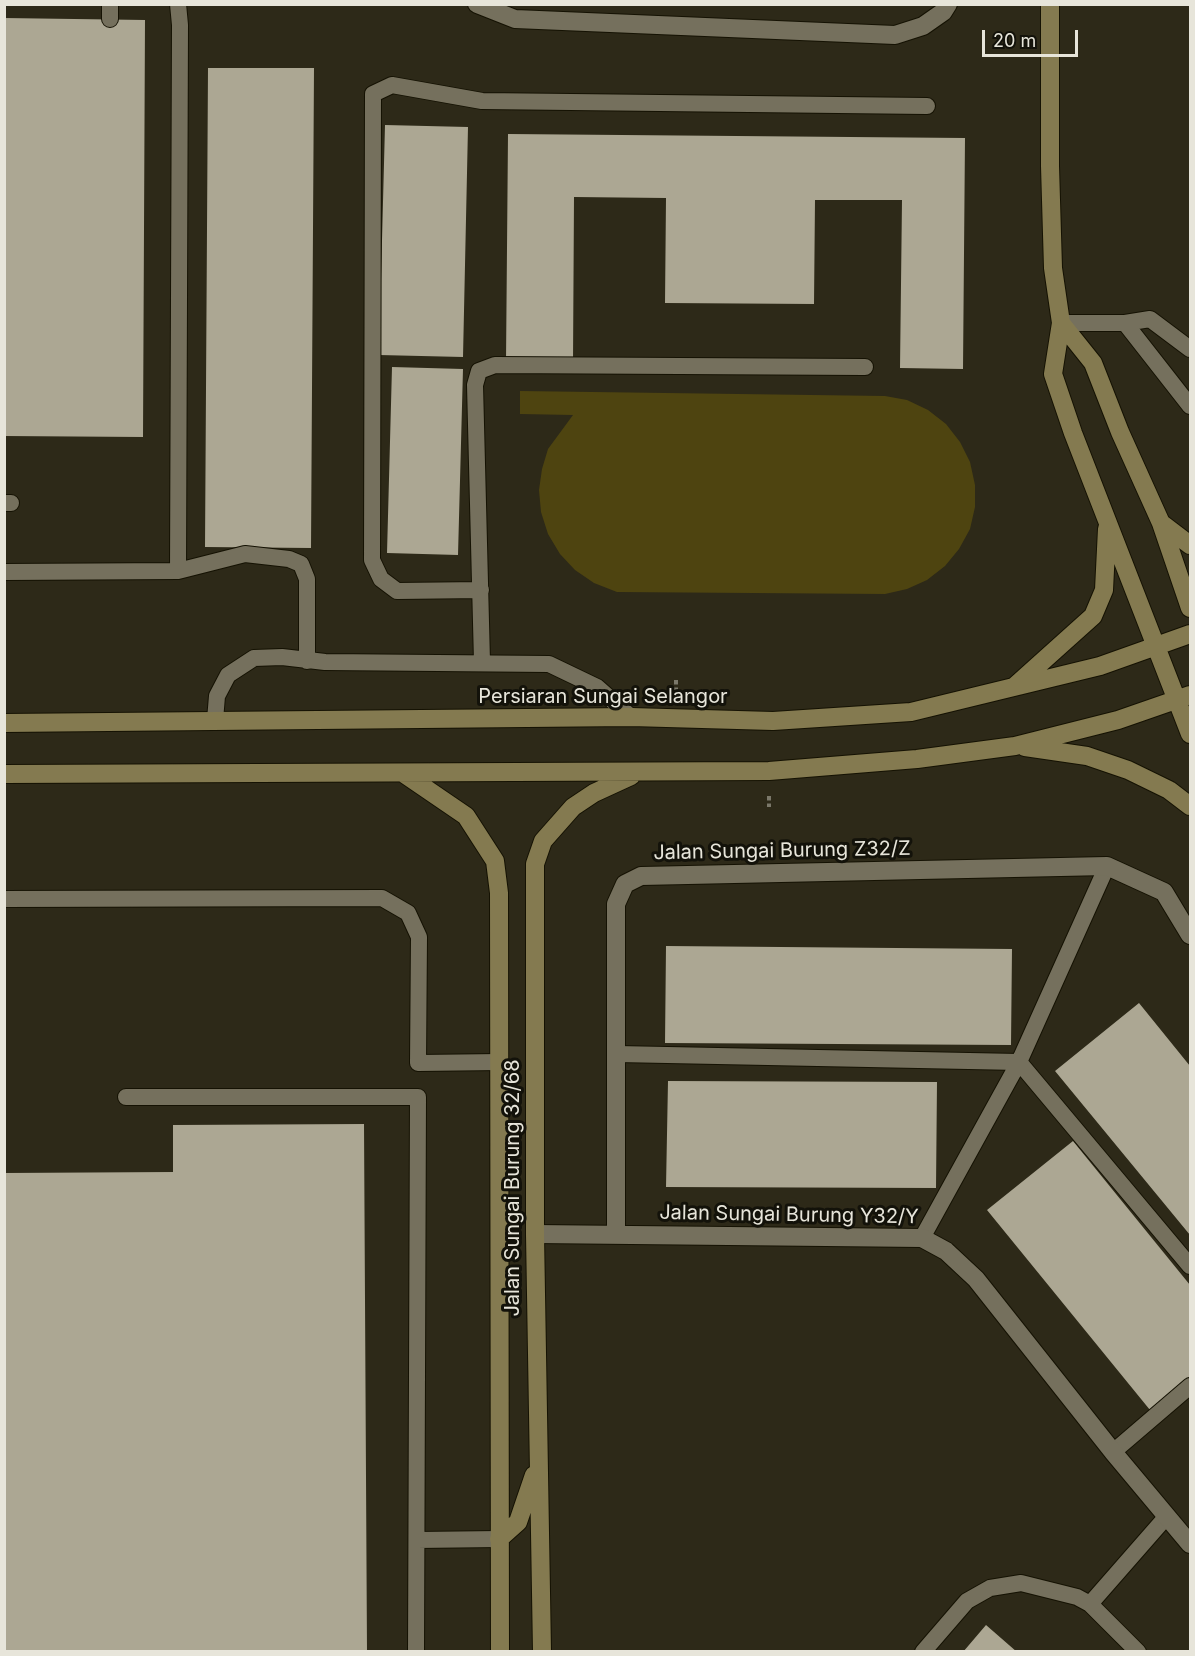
<!DOCTYPE html>
<html>
<head>
<meta charset="utf-8">
<style>
  body { margin:0 }
  #map { position:relative; width:1195px; height:1656px; overflow:hidden; background:#2d2918; font-family:Inter,sans-serif }
  canvas { display:block }
  .frame { position:absolute; inset:0; border:6px solid #e7e5da; pointer-events:none }
  .scale { position:absolute; left:982px; top:30px; width:96px; height:27px; box-sizing:border-box; border:3px solid #e7e5da; border-top:0; padding-left:8px; font-size:18px; line-height:21px; white-space:nowrap; color:#e7e5da; -webkit-text-stroke:4px #13120a; paint-order:stroke }
</style>
</head>
<body>
<div id="map">
<canvas width="1195" height="1656"></canvas>
<div class="frame"></div>
<div class="scale">20 m</div>
</div>
<script>
const context = document.querySelector('canvas').getContext('2d');
context.lineJoin = 'round';
function fillPath(path, color) { context.fillStyle = color; context.fill(path, 'evenodd'); }
const toPath = rows => new Path2D(rows.map(r => 'M' + r).join(''));
function trace(path, color, width, dash) { context.strokeStyle = color; context.lineWidth = width; context.lineCap = dash ? 'butt' : 'round'; context.setLineDash(dash || []); context.stroke(path); }
function drawText(font, color, halo, rows, align = 'center') {
  context.font = font + ' Inter,sans-serif'; context.lineWidth = 6; context.setLineDash([]); context.textBaseline = 'middle'; context.strokeStyle = halo; context.fillStyle = color; for (const [text, x, y, turn = 0] of rows) {
    context.save(); context.translate(x, y); context.rotate((+turn || 0) * Math.PI / 180); context.textAlign = isNaN(turn) ? turn : align; if (halo) context.strokeText(text, 0, 0); context.fillText(text, 0, 0); context.restore();
  }
}
const green = toPath([
  [520,391,885,396,907,400,928,410,946,424,960,442,970,462,975,485,975,507,970,529,959,549,945,566,927,580,907,589,885,594,617,592,594,583,575,570,560,554,548,534,541,512,539,490,542,469,548,449,573,415,520,414]
]);
const building = toPath([
  [4,18,145,20,143,437,4,436],
  [208,68,314,68,311,548,205,547],
  [385,125,468,127,463,357,379,355],
  [508,134,965,138,963,369,900,368,902,200,815,200,814,304,665,303,666,198,574,197,573,362,506,361],
  [392,367,463,369,458,555,387,553],
  [666,946,1012,949,1011,1045,665,1043],
  [1139,1003,1190,1066,1190,1235,1055,1071],
  [668,1081,937,1082,936,1188,666,1187],
  [364,1124,367,1652,4,1652,4,1173,173,1172,173,1125],
  [1073,1141,1190,1285,1190,1376,1150,1410,987,1210],
  [986,1625,1017,1652,963,1652]
]);
const path = toPath([
  [676,680,676,694],
  [769,796,769,807]
]);
const lane = toPath([
  [110,4,110,19],
  [178,4,180,25,178,571],
  [1061,323,1125,323,1190,406],
  [1125,323,1150,319,1190,349],
  [4,503,11,503],
  [4,572,178,571,245,554,289,559,301,564,307,579,307,661],
  [481,590,397,591,381,579,372,560,373,94,392,85,482,101,927,106],
  [482,662,475,385,479,371,495,365,865,367],
  [215,720,217,696,228,675,254,658,282,657,325,662,549,664,597,687,631,717],
  [4,899,382,898,408,913,419,937,418,1063,500,1062],
  [617,1054,1019,1062,1190,1266],
  [126,1097,418,1097,416,1652],
  [922,1238,1019,1062,1107,866],
  [1113,1452,1190,1386],
  [417,1540,499,1539],
  [1090,1604,1167,1516],
  [923,1652,967,1601,990,1588,1021,1583,1077,1597,1090,1604,1138,1652]
]);
const street = toPath([
  [477,4,515,19,895,35,923,26,943,12,948,4],
  [616,1233,616,904,625,884,641,876,1107,866,1164,892,1190,935],
  [535,1234,922,1238,946,1251,976,1279,1113,1452,1190,1544]
]);
const secondary = toPath([
  [1050,4,1050,166,1053,268,1061,323,1093,363,1120,432,1161,523,1190,608],
  [1061,323,1053,374,1073,433,1190,734],
  [1161,523,1190,545],
  [1015,686,1093,616,1104,590,1107,529],
  [4,723,631,717,773,721,911,712,1100,666,1190,634],
  [1025,747,1087,756,1128,770,1169,790,1190,806],
  [403,773,466,816,495,861,499,893,500,1652],
  [4,774,769,771,917,759,1015,746,1118,720,1190,695],
  [499,1539,518,1522,534,1475],
  [542,1652,535,1234,535,864,543,841,573,807,594,793,631,776]
]);
const streetNames = [
  ["Persiaran Sungai Selangor",603,697],
  ["Jalan Sungai Burung Z32/Z",782,851,-1],
  ["Jalan Sungai Burung 32/68",513,1188,-90],
  ["Jalan Sungai Burung Y32/Y",789,1215,1]
];
fillPath(green, '#4e4410');
fillPath(building, '#aca793');
trace(lane, '#151203', 18);
trace(street, '#151203', 20);
trace(secondary, '#151203', 20);
trace(path, '#7b786a', 4, [4.5, 3]);
trace(lane, '#75705d', 16);
trace(street, '#75705d', 18);
trace(secondary, '#847a50', 18);
drawText('20px', '#e7e5da', '#13120a', streetNames);
</script>
</body>
</html>
